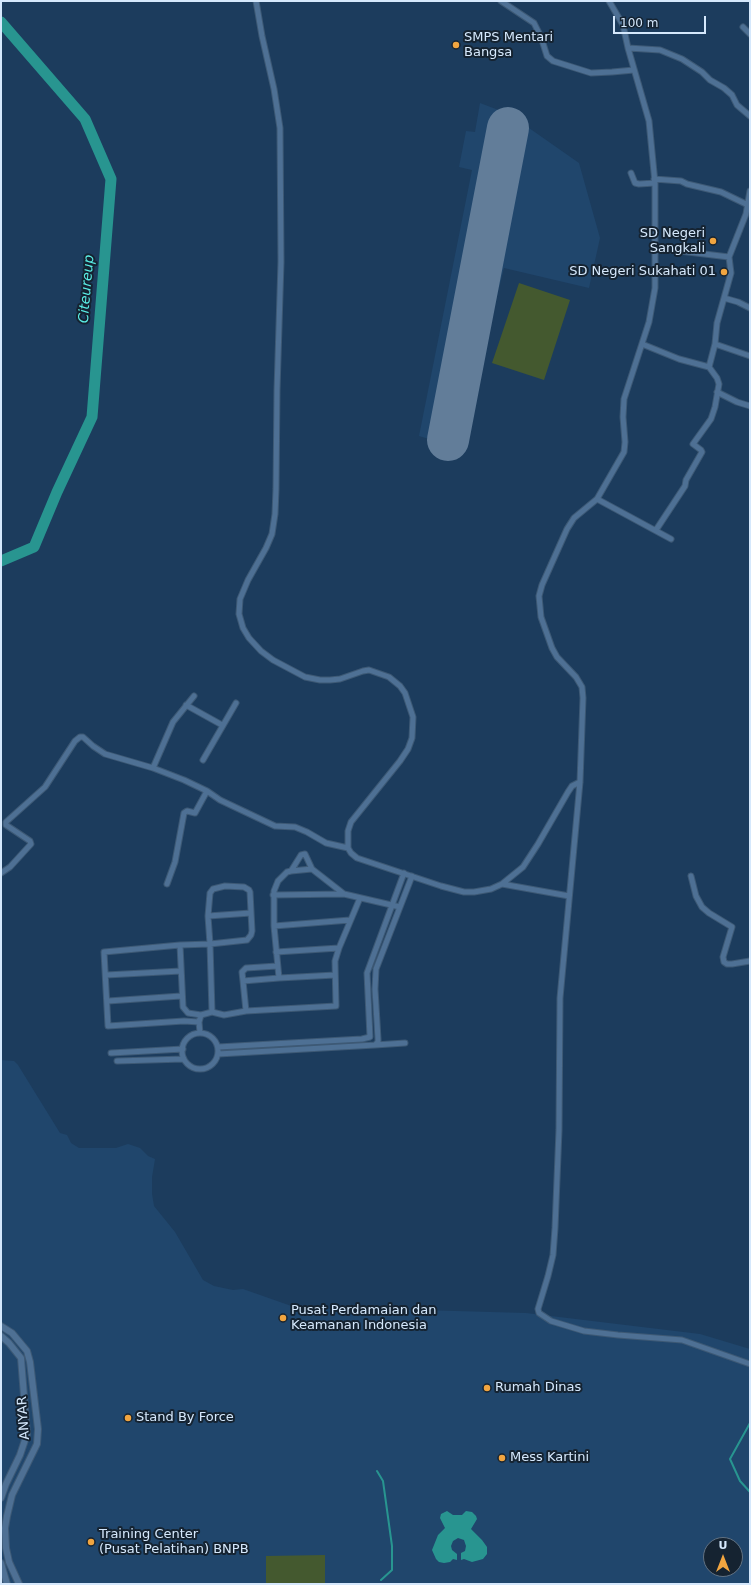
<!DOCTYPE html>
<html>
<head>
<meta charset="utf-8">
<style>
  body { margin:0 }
  #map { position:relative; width:751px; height:1585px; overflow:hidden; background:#1c3c5d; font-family:"DejaVu Sans",sans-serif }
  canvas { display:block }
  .frame { position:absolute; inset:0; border:2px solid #d5e8fc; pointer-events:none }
  .north { position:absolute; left:703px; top:1537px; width:40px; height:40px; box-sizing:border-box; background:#152331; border:1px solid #627282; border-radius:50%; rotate:0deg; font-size:11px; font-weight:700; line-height:16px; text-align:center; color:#d5e8fc }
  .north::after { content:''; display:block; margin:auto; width:14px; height:18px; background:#f1a540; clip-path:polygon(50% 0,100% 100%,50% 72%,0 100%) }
  .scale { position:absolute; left:613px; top:16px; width:93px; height:18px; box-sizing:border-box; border:2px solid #d5e8fc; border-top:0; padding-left:5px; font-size:12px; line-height:14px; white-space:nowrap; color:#d5e8fc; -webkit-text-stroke:3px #152331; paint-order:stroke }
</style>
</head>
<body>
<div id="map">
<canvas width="751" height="1585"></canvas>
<div class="frame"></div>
<div class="north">U</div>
<div class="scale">100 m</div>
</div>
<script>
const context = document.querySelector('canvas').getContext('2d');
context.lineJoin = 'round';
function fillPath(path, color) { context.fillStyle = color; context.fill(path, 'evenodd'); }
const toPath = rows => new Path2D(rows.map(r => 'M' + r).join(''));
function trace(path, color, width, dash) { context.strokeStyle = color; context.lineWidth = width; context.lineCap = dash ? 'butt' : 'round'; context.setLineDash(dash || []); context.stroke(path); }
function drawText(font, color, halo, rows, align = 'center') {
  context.font = font + ' "DejaVu Sans",sans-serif'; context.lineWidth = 4; context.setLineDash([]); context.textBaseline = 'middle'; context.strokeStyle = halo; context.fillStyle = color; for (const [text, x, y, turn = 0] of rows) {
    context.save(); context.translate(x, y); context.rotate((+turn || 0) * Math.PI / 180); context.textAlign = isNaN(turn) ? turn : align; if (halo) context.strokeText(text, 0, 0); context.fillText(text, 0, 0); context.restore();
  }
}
const built = toPath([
  [480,103,509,114,579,163,600,238,589,288,504,268,459,448,419,436,472,170,459,167,466,131,475,132],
  [1,1060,14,1061,18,1065,60,1133,67,1135,71,1143,79,1148,116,1148,128,1144,140,1148,148,1156,155,1159,152,1177,152,1194,154,1206,175,1232,203,1280,214,1286,233,1290,243,1289,297,1308,328,1309,337,1307,368,1310,385,1309,526,1313,700,1334,750,1349,750,1584,1,1584],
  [711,1545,735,1545,735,1569,711,1569]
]);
const green = toPath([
  [519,283,570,300,544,380,492,363],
  [325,1555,325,1584,266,1584,266,1556]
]);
const water = toPath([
  [447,1511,453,1515,462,1515,466,1511,472,1512,476,1516,477,1519,471,1529,482,1540,487,1547,487,1554,483,1559,472,1562,464,1559,461,1560,461,1553,465,1551,466,1546,464,1540,458,1538,453,1541,451,1546,452,1550,457,1554,457,1560,453,1559,450,1562,444,1563,439,1562,436,1559,432,1550,438,1535,445,1528,440,1518,441,1514]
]);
const stream = toPath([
  [750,1423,730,1459,740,1481,750,1492],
  [377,1471,383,1481,392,1546,392,1570,381,1580]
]);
const river = toPath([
  [1,22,85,119,111,179,92,417,57,492,34,547,1,561]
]);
const runway = toPath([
  [448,440,508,128]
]);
const minor = toPath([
  [256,1,262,36,274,89,280,128,281,262,277,390,276,489,275,514,272,534,266,548,248,580,240,599,239,614,243,628,249,638,261,651,273,660,305,677,320,680,330,680,340,679,363,671,369,670,389,677,400,686,405,693,413,717,412,738,408,749,400,761,351,822,348,831,348,848,351,853,357,858,441,886,464,892,474,892,491,889,502,884,523,867,538,844,568,792,572,786,580,782],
  [501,1,534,23,541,37,547,56,553,61,591,73,612,72,634,70],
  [609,1,623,25,628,48,649,121,655,183,655,288,649,322,624,399,623,417,625,442,624,452,597,499,574,518,567,529,542,585,539,596,541,617,552,648,557,657,576,677,582,687,583,698,580,782,560,998,559,1130,555,1228,553,1255,548,1276,538,1309,539,1313,551,1321,584,1331,618,1335,682,1340,750,1364],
  [743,27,750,34],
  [628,48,660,50,682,59,702,72,710,80,724,88,732,95,737,105,750,116],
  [631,173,635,183,639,184,655,183],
  [654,179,681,181,687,184,721,192,748,205],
  [655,248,729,257,746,214,750,191],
  [724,298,738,302,750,308],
  [642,344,679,359,709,367],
  [715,344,750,356],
  [717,392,737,402,750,406],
  [597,499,671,539],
  [656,530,685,486,686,480,702,452,701,450,693,444,711,419,715,407,719,384,717,378,709,367,715,344,717,323,731,273,729,257],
  [186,705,222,725],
  [203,760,236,703],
  [153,768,173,722,194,696],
  [291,871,312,869],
  [1,873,10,867,31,844,30,841,6,825,6,822,45,787,75,741,80,737,83,737,93,746,105,754,153,768,184,780,207,791,220,800,275,826,295,827,307,832,326,843,348,848],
  [691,876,696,896,702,907,709,913,732,927,723,957,724,962,727,964,732,964,750,961],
  [167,884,175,862,184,813,187,811,195,813,207,791],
  [502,884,569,896],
  [273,895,344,894],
  [208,916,251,913],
  [274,926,350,920],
  [180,945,183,1007,188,1013,201,1015],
  [276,952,339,948],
  [106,975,181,971],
  [279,978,335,975],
  [243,981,242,972,246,968,277,966],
  [108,1001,181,996],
  [246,1011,243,981,279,978,274,926,274,891,278,881,287,872,291,871,301,855,305,854,312,869,344,894,400,907],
  [199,1022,184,1021,108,1026,104,952,180,945,210,944,247,940,251,935,252,931,250,892,249,890,244,887,225,886,213,889,210,893,208,916,210,944,212,1012],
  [200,1033,199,1022,201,1015,212,1012,224,1015,246,1011,336,1006,335,961,339,948,360,898],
  '182 1051a18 18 0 1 1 36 0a18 18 0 1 1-36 0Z',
  [375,1045,405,1043],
  [218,1047,362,1039,370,1037,367,973,404,873],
  [111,1053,183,1049],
  [218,1054,375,1045,378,1042,378,1039,375,989,376,969,412,876],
  [117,1061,184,1059]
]);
const tertiary = toPath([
  [1,1326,12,1333,27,1351,30,1362,38,1429,37,1444,12,1495,7,1516,5,1528,6,1548,9,1562,19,1584],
  [1,1336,9,1343,21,1358,27,1434,20,1455,6,1484,1,1498],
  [1,1563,7,1584]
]);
const markers = [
  [456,45,4,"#f1a540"],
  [713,241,4,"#f1a540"],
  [724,272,4,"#f1a540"],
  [283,1318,4,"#f1a540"],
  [487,1388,4,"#f1a540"],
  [128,1418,4,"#f1a540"],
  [502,1458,4,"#f1a540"],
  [91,1542,4,"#f1a540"]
];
const poiNames = [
  ["SMPS Mentari",464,38],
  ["Bangsa",464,53],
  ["SD Negeri",705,234,"right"],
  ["Sangkali",705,249,"right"],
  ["SD Negeri Sukahati 01",716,272,"right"],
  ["Pusat Perdamaian dan",291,1311],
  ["Keamanan Indonesia",291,1326],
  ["Rumah Dinas",495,1388],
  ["Stand By Force",136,1418],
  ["Mess Kartini",510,1458],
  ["Training Center",99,1535],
  ["(Pusat Pelatihan) BNPB",99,1550]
];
const streetNames = [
  ["ANYAR",24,1418,-94]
];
const waterNames = [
  ["Citeureup",87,289,-85]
];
fillPath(built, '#20466c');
fillPath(green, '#44592f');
fillPath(water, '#289590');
trace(stream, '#289590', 2);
trace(river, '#289590', 11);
trace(runway, '#627d99', 42);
trace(minor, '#3d5975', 7);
trace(tertiary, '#3d5975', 8);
trace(minor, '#4e7094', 5);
trace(tertiary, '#4e7094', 6);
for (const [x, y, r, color] of markers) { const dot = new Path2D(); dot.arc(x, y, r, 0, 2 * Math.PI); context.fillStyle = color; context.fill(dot); trace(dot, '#152331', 1.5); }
drawText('13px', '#d5e8fc', '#152331', poiNames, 'left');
drawText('13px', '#d5e8fc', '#152331', streetNames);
drawText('italic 14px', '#5aede5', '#152331', waterNames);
</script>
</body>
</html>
